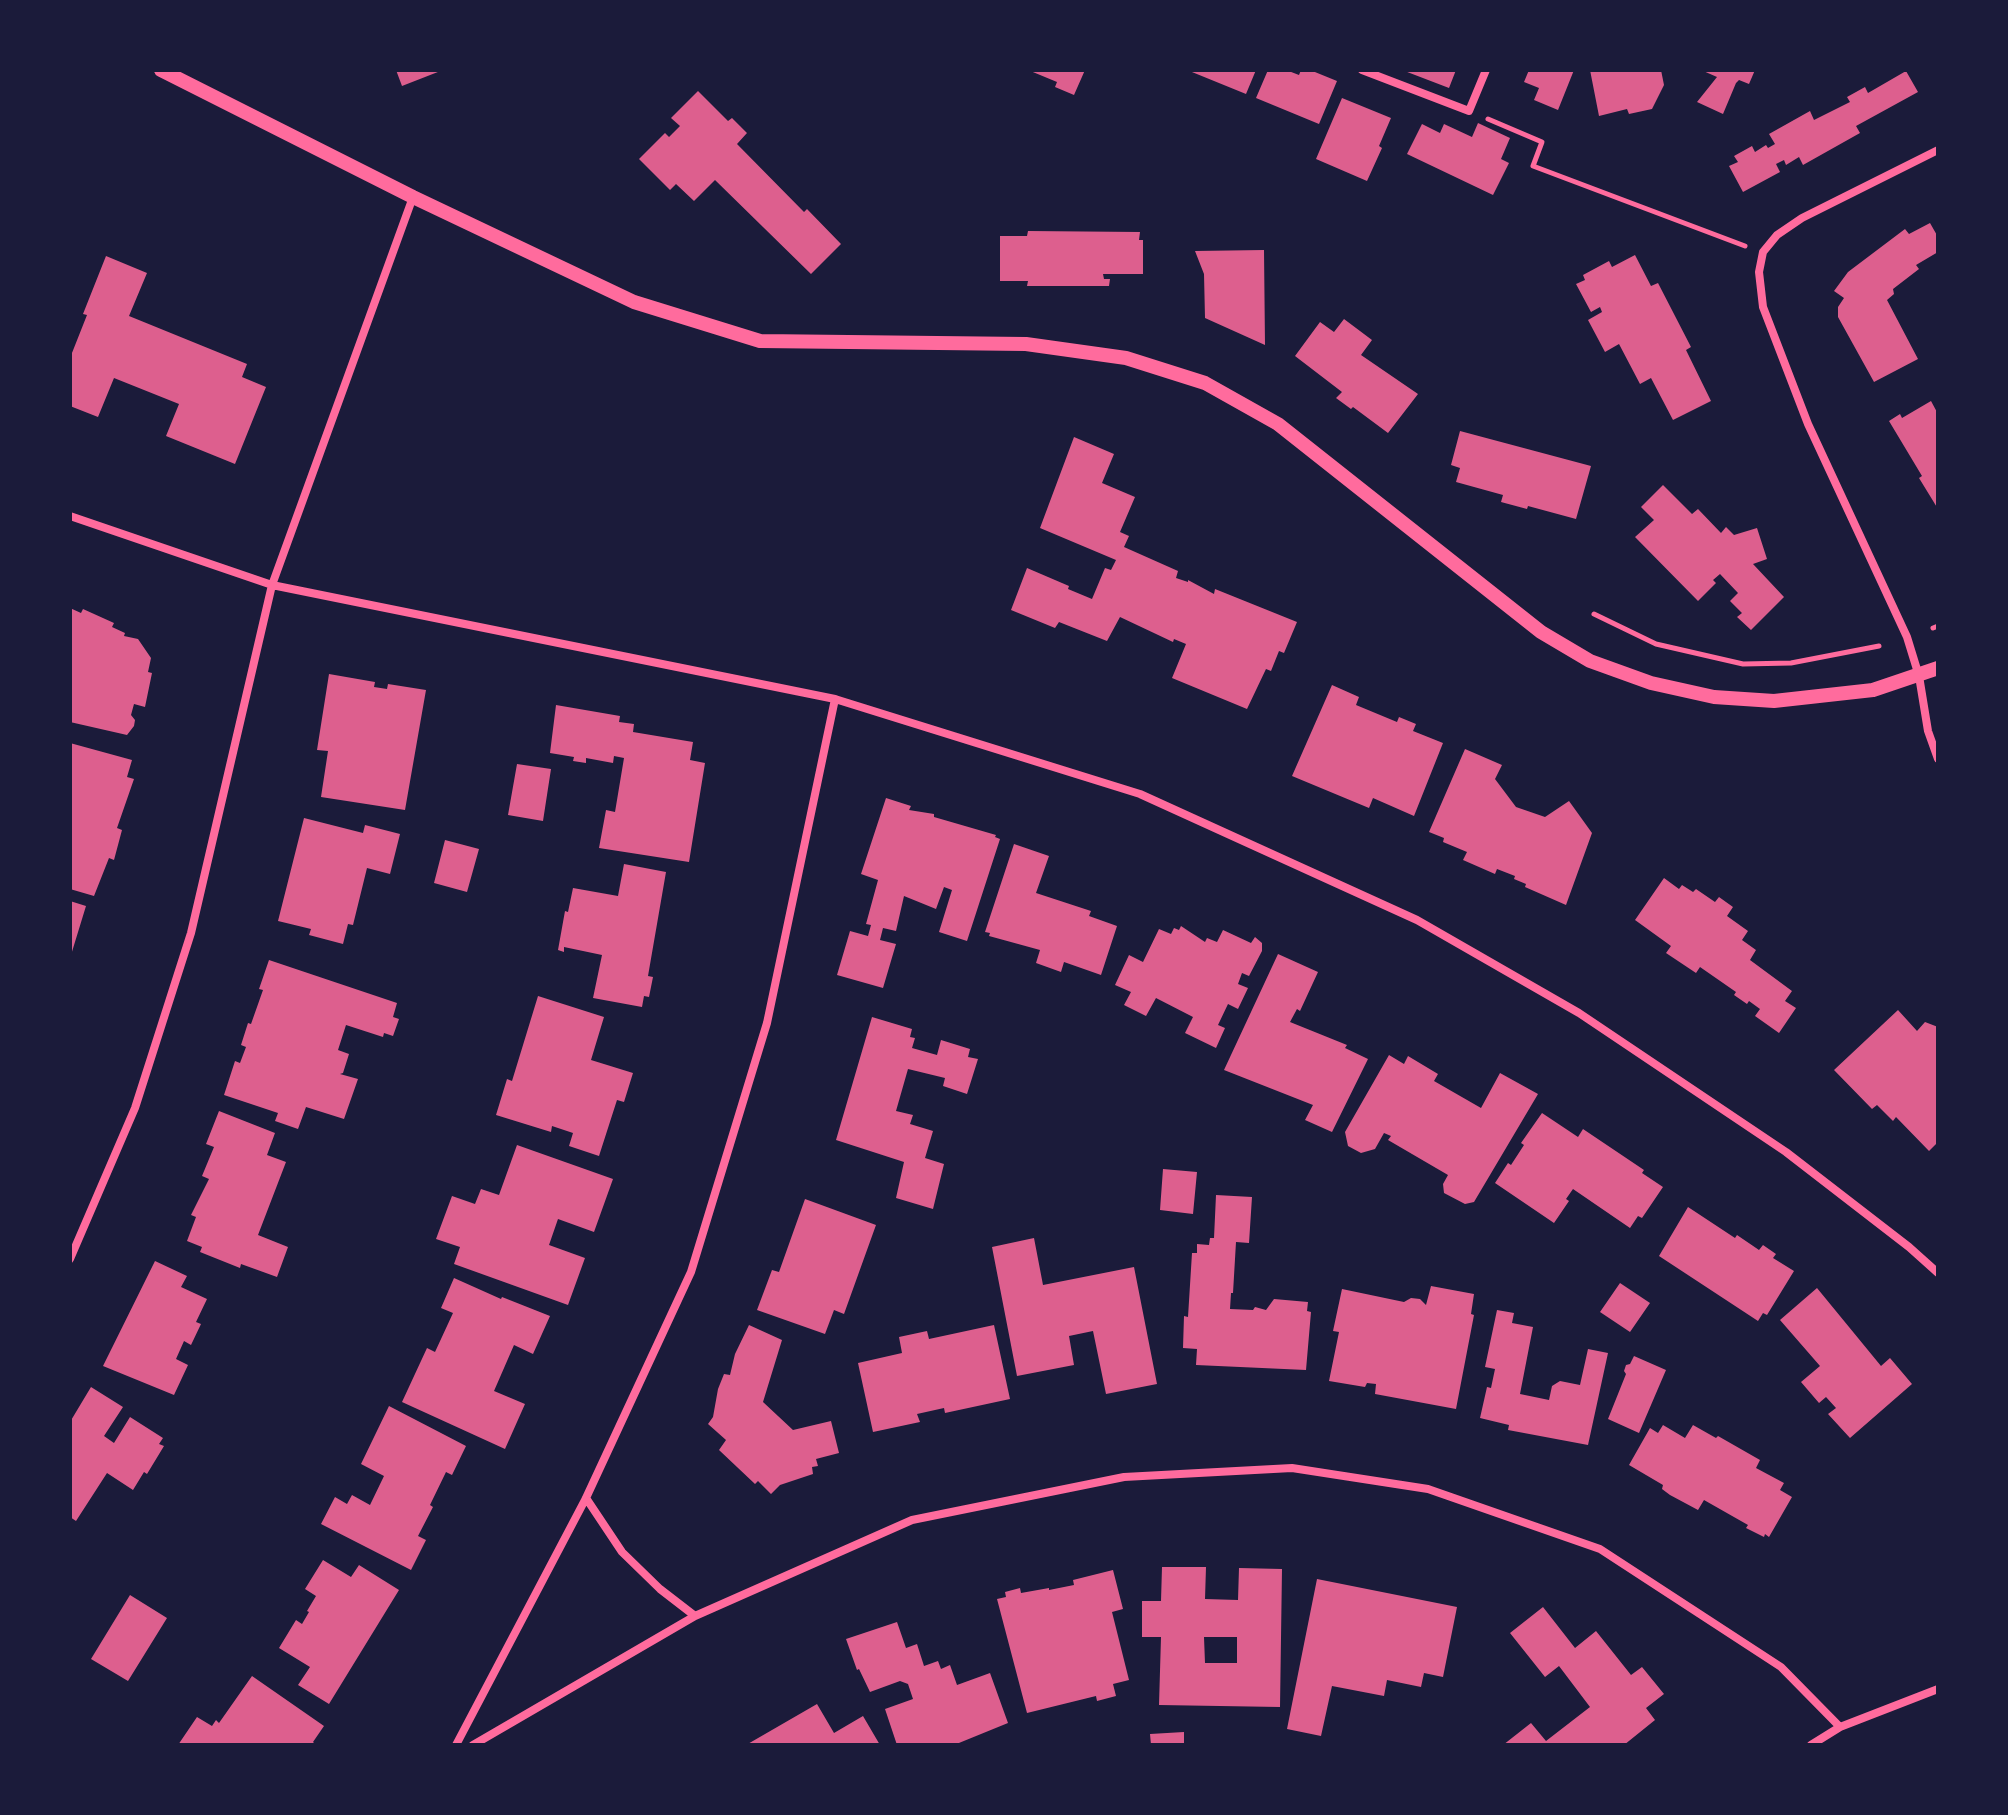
<!DOCTYPE html>
<html>
<head>
<meta charset="utf-8">
<style>
  body { margin:0 }
  #map { position:relative; width:2008px; height:1815px; overflow:hidden; background:#1b1b3a; font-family:"Open Sans",sans-serif }
  canvas { display:block }
  .frame { position:absolute; inset:0; border:72px solid #1b1b3a; pointer-events:none }
</style>
</head>
<body>
<div id="map">
<canvas width="2008" height="1815"></canvas>
<div class="frame"></div>
</div>
<script>
const context = document.querySelector('canvas').getContext('2d');
context.lineJoin = 'round';
function fillPath(path, color) { context.fillStyle = color; context.fill(path, 'evenodd'); }
const toPath = rows => new Path2D(rows.map(r => 'M' + r).join(''));
function trace(path, color, width, dash) { context.strokeStyle = color; context.lineWidth = width; context.lineCap = dash ? 'butt' : 'round'; context.setLineDash(dash || []); context.stroke(path); }
const building = toPath([
  [396,70,443,70,402,86],
  [1028,70,1085,70,1074,95,1055,87,1057,82],
  [1187,70,1256,70,1246,94],
  [1268,70,1286,70,1299,75,1301,70,1310,70,1337,81,1319,124,1256,98],
  [1402,70,1456,70,1449,88],
  [1529,70,1574,70,1558,110,1534,100,1539,88,1524,82],
  [1590,70,1661,70,1664,85,1652,109,1629,114,1627,109,1599,116],
  [1701,70,1755,70,1749,84,1739,80,1736,83,1723,114,1697,102,1717,77],
  [1906,71,1918,92,1856,126,1860,133,1803,165,1799,157,1786,165,1784,160,1776,164,1780,172,1743,192,1729,166,1738,162,1734,156,1752,146,1755,152,1766,145,1768,148,1775,144,1769,134,1810,111,1814,120,1850,102,1847,97,1865,87,1868,93],
  [698,91,728,121,732,118,747,133,737,144,804,212,807,209,841,244,811,274,715,180,694,201,676,184,670,190,639,159,665,133,669,137,680,126,671,118],
  [1342,98,1391,118,1379,146,1382,148,1367,181,1316,159],
  [1478,123,1510,138,1501,159,1509,163,1493,195,1407,154,1422,124,1440,133,1444,124,1472,137],
  [1930,223,1938,237,1938,252,1916,265,1919,269,1893,289,1894,294,1887,300,1918,359,1874,382,1838,317,1838,307,1844,298,1834,291,1848,272,1905,229,1909,234],
  [1028,231,1140,232,1139,240,1143,240,1143,274,1103,274,1104,279,1110,279,1109,286,1027,286,1028,281,1000,281,1000,236,1027,236],
  [1264,250,1265,345,1205,318,1204,274,1195,251],
  [1635,255,1651,286,1658,283,1691,347,1686,350,1711,401,1673,420,1651,378,1640,384,1619,344,1605,352,1588,320,1602,312,1600,307,1591,312,1576,284,1585,280,1583,275,1609,261,1612,267],
  [106,256,147,273,129,316,247,364,242,377,266,387,235,464,166,436,179,404,114,378,98,417,70,406,70,358,87,315,83,314],
  [1344,319,1372,340,1361,355,1418,394,1388,433,1353,407,1351,409,1336,398,1342,392,1295,356,1320,322,1334,332],
  [1931,401,1938,414,1938,509,1919,478,1922,476,1889,421,1900,414,1902,418],
  [1460,431,1591,466,1576,519,1528,506,1527,509,1501,502,1503,495,1456,482,1460,468,1451,465],
  [1074,437,1114,454,1102,483,1135,497,1120,532,1129,536,1124,547,1178,571,1176,578,1188,582,1188,580,1214,594,1215,589,1297,622,1284,653,1279,651,1271,671,1266,669,1247,709,1172,678,1186,644,1174,639,1173,642,1120,617,1107,641,1059,622,1055,628,1011,610,1027,568,1069,586,1068,589,1092,599,1105,568,1111,570,1116,560,1040,528],
  [1663,485,1692,514,1698,509,1721,533,1726,527,1734,535,1757,528,1767,559,1753,564,1784,597,1751,630,1737,617,1742,613,1730,601,1738,593,1720,574,1713,580,1716,583,1698,601,1635,537,1654,520,1641,507],
  [70,608,81,613,83,609,114,623,112,627,125,633,124,636,138,639,151,658,148,672,152,673,145,707,134,704,131,715,135,720,134,726,127,735,70,722],
  [329,674,375,682,374,687,387,689,388,684,426,690,405,810,321,797,328,751,317,750],
  [1332,685,1359,697,1356,705,1397,722,1399,717,1416,724,1413,731,1443,743,1414,816,1373,798,1369,808,1292,776],
  [556,705,620,716,619,722,634,724,633,732,693,742,690,760,705,763,689,862,599,848,606,810,615,812,624,758,614,756,613,763,586,758,586,763,573,761,574,757,550,753],
  [70,743,132,760,127,777,134,779,117,828,122,830,114,860,109,858,94,896,70,889],
  [1465,749,1502,765,1495,779,1516,807,1545,817,1569,801,1592,833,1566,905,1525,887,1526,884,1514,879,1515,876,1497,869,1495,874,1463,860,1467,852,1443,842,1444,838,1429,832],
  [517,764,551,769,543,821,508,815],
  [886,798,911,806,909,810,934,814,934,817,996,835,995,837,1000,839,967,941,939,932,952,890,944,887,936,909,904,896,896,931,883,928,880,940,896,944,883,988,837,975,850,931,868,936,871,925,866,924,878,880,861,874],
  [304,818,363,833,365,825,400,834,390,874,367,868,353,925,348,924,343,944,309,935,311,929,278,921],
  [445,840,479,849,467,892,434,883],
  [1014,844,1049,856,1036,893,1091,911,1089,916,1117,926,1101,975,1064,962,1061,972,1036,963,1040,950,989,936,990,933,985,932],
  [624,864,666,872,648,976,653,977,649,997,644,996,642,1007,593,998,602,955,564,947,564,952,558,950,565,911,568,912,573,888,618,896],
  [1664,878,1679,889,1682,885,1693,892,1696,889,1715,902,1719,897,1733,907,1727,916,1748,931,1742,940,1756,950,1750,960,1792,991,1785,1001,1796,1008,1779,1033,1755,1016,1760,1009,1749,1001,1747,1004,1734,995,1736,992,1700,967,1696,973,1666,953,1671,946,1635,920],
  [70,901,86,906,71,955,70,955],
  [1181,926,1205,942,1207,938,1217,942,1223,930,1251,943,1255,937,1262,943,1262,951,1249,976,1242,973,1238,984,1248,988,1238,1009,1228,1004,1218,1025,1225,1028,1216,1048,1185,1033,1193,1017,1156,998,1146,1016,1124,1005,1131,992,1115,985,1129,955,1143,962,1159,929,1171,934,1174,928,1179,930],
  [1278,954,1318,972,1300,1011,1297,1009,1290,1022,1347,1045,1345,1048,1368,1059,1332,1132,1305,1120,1313,1105,1224,1070],
  [269,960,397,1003,393,1017,399,1019,393,1036,384,1033,383,1037,346,1025,338,1050,349,1054,343,1073,340,1074,358,1079,344,1119,306,1107,298,1129,275,1121,278,1113,224,1095,235,1061,240,1063,246,1047,241,1045,248,1023,251,1024,263,990,259,989],
  [538,996,604,1017,591,1060,633,1073,624,1102,617,1100,599,1156,569,1146,573,1133,552,1126,551,1132,496,1115,507,1079,512,1081],
  [1898,1010,1917,1031,1925,1022,1938,1027,1938,1142,1929,1151,1896,1117,1893,1121,1877,1105,1872,1109,1834,1070],
  [872,1017,912,1029,910,1037,915,1038,912,1048,937,1055,941,1040,970,1049,968,1057,978,1059,967,1094,943,1086,945,1078,908,1069,896,1111,913,1115,910,1124,933,1131,925,1158,944,1164,933,1209,896,1198,904,1162,836,1140],
  [1389,1055,1404,1064,1408,1056,1438,1074,1434,1081,1481,1108,1500,1073,1538,1094,1474,1202,1465,1204,1444,1193,1443,1184,1448,1175,1388,1140,1391,1136,1384,1133,1375,1149,1361,1153,1348,1146,1345,1132],
  [219,1111,275,1133,267,1155,286,1162,258,1235,288,1247,277,1277,241,1264,240,1268,200,1252,202,1247,187,1241,196,1217,191,1215,209,1179,202,1176,214,1147,206,1144],
  [1542,1113,1578,1137,1583,1129,1644,1170,1642,1173,1663,1187,1642,1218,1638,1216,1630,1228,1573,1189,1566,1199,1569,1201,1554,1223,1495,1183,1508,1163,1511,1165,1524,1145,1521,1143],
  [517,1145,613,1179,594,1232,558,1219,549,1245,585,1258,568,1305,454,1264,460,1247,436,1239,452,1196,475,1204,481,1189,499,1195],
  [1163,1169,1197,1172,1193,1214,1160,1210],
  [1216,1195,1252,1197,1249,1243,1236,1242,1233,1293,1231,1293,1230,1309,1253,1310,1255,1307,1266,1310,1274,1299,1308,1302,1307,1311,1311,1312,1306,1370,1196,1365,1197,1349,1183,1348,1184,1316,1188,1317,1192,1253,1197,1253,1197,1244,1209,1245,1210,1238,1214,1238],
  [805,1199,876,1225,844,1314,834,1310,825,1334,757,1310,772,1270,779,1272],
  [1688,1207,1735,1238,1737,1235,1759,1250,1763,1245,1776,1254,1773,1258,1794,1271,1767,1315,1763,1313,1758,1321,1659,1256],
  [1034,1238,1043,1285,1134,1267,1157,1384,1106,1394,1093,1331,1069,1336,1074,1365,1017,1376,992,1247],
  [155,1261,187,1276,181,1287,207,1299,196,1322,201,1324,191,1345,184,1341,176,1359,188,1365,174,1395,103,1366],
  [454,1278,501,1299,502,1297,550,1316,533,1354,514,1345,494,1391,525,1404,505,1449,402,1402,427,1348,435,1352,453,1313,441,1308],
  [1620,1283,1650,1303,1630,1332,1600,1312],
  [1431,1286,1474,1294,1471,1314,1474,1315,1456,1409,1375,1394,1376,1384,1367,1383,1365,1387,1329,1381,1339,1332,1333,1331,1342,1289,1404,1302,1411,1298,1420,1299,1426,1305],
  [1817,1288,1881,1366,1890,1358,1912,1384,1850,1438,1828,1414,1836,1408,1826,1397,1819,1403,1801,1382,1820,1366,1780,1320],
  [1497,1310,1514,1313,1512,1323,1533,1327,1520,1394,1549,1400,1552,1386,1560,1381,1580,1385,1588,1349,1608,1353,1588,1445,1508,1430,1509,1425,1480,1418,1487,1387,1491,1388,1495,1369,1485,1367],
  [749,1325,782,1340,763,1402,793,1430,831,1421,839,1453,816,1459,818,1466,812,1467,813,1474,780,1485,771,1494,758,1481,755,1484,719,1450,726,1440,708,1424,713,1417,718,1389,724,1374,730,1375,735,1354],
  [994,1325,1010,1399,945,1413,944,1408,917,1414,920,1422,873,1432,858,1363,902,1353,899,1337,927,1331,929,1339],
  [1634,1356,1666,1370,1639,1433,1608,1419,1626,1374,1624,1371,1626,1365,1630,1364],
  [91,1387,123,1407,104,1436,114,1443,130,1417,163,1438,159,1444,164,1446,147,1474,144,1472,133,1490,107,1473,76,1521,70,1517,70,1422],
  [389,1406,466,1446,452,1475,446,1472,430,1505,433,1507,418,1536,426,1540,411,1570,321,1524,335,1497,347,1504,352,1495,370,1505,384,1476,361,1464],
  [1663,1425,1685,1438,1693,1425,1716,1438,1718,1436,1760,1460,1756,1468,1784,1483,1780,1490,1792,1497,1769,1537,1765,1534,1764,1537,1746,1528,1748,1525,1704,1500,1698,1510,1670,1495,1662,1489,1663,1485,1629,1465,1650,1428,1658,1433],
  [323,1560,351,1577,359,1565,399,1590,329,1704,298,1685,310,1667,279,1648,296,1620,302,1624,309,1612,307,1611,316,1596,305,1589],
  [1162,1567,1206,1567,1205,1599,1238,1600,1239,1568,1282,1569,1280,1707,1159,1705,1161,1637,1142,1637,1142,1601,1161,1601],
  [1204,1637,1237,1637,1237,1663,1205,1663],
  [1113,1570,1123,1609,1112,1612,1129,1680,1113,1684,1116,1696,1097,1701,1096,1696,1027,1713,997,1599,1006,1597,1005,1592,1020,1588,1021,1593,1049,1588,1049,1590,1074,1585,1073,1580],
  [1317,1579,1457,1607,1443,1677,1424,1673,1421,1687,1387,1680,1384,1696,1332,1686,1321,1736,1287,1729],
  [130,1595,167,1618,128,1681,91,1659],
  [1543,1607,1575,1648,1596,1631,1631,1675,1642,1667,1664,1694,1646,1708,1655,1720,1624,1745,1503,1745,1531,1723,1546,1741,1590,1707,1559,1666,1545,1677,1510,1633],
  [897,1622,906,1648,917,1644,924,1666,938,1661,941,1669,950,1665,957,1685,990,1673,1008,1723,954,1745,897,1745,885,1709,913,1699,908,1684,900,1681,870,1692,859,1669,857,1670,846,1639],
  [252,1676,324,1726,313,1742,316,1745,178,1745,197,1717,212,1726,216,1720,219,1723],
  [817,1704,834,1733,863,1716,880,1745,746,1745],
  [1184,1732,1184,1745,1151,1745,1150,1734]
]);
const path = toPath([
  [1488,119,1542,142,1533,166,1745,246],
  [1594,614,1656,644,1743,664,1791,663,1879,646],
  [1933,628,1938,626]
]);
const minor = toPath([
  [1362,70,1469,111,1486,70],
  [1938,150,1802,218,1777,235,1763,252,1759,272,1763,307,1808,424,1907,637,1919,676,1928,731,1938,759],
  [70,516,272,585,835,699,1140,794,1417,920,1579,1013,1786,1152,1909,1247,1938,1273],
  [70,1259,135,1108,191,933,272,585,413,197],
  [586,1498,622,1552,660,1589,695,1616],
  [456,1745,586,1498,691,1272,767,1023,835,699],
  [473,1745,695,1616,912,1520,1124,1477,1292,1468,1428,1489,1600,1549,1781,1667,1840,1727],
  [1811,1745,1840,1727,1938,1689]
]);
const tertiary = toPath([
  [161,70,413,197,634,302,760,341,1026,344,1126,358,1205,383,1278,424,1541,632,1590,661,1651,683,1714,697,1774,701,1873,690,1938,668]
]);
fillPath(building, '#dd5f8e');
trace(path, '#ff6b9d', 5);
trace(minor, '#ff6b9d', 8);
trace(tertiary, '#ff6b9d', 14);
</script>
</body>
</html>
